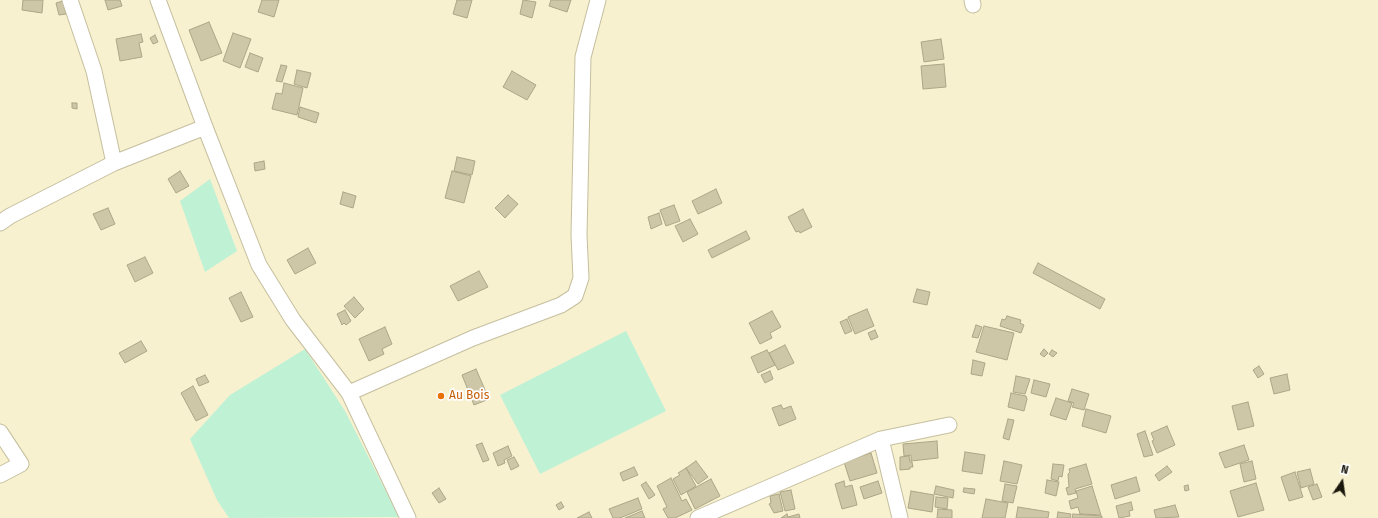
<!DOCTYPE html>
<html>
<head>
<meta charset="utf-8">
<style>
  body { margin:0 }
  #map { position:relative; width:1378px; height:518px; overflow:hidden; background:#f7f1d0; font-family:"Fira Sans",sans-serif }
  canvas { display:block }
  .north { position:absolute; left:1322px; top:462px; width:40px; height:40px; -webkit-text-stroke:3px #fff; paint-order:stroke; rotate:13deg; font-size:11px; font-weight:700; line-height:16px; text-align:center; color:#1a180c }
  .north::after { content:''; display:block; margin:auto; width:14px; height:18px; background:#1a180c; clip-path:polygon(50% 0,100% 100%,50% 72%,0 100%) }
</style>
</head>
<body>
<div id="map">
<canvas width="1378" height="518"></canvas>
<div class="north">N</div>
</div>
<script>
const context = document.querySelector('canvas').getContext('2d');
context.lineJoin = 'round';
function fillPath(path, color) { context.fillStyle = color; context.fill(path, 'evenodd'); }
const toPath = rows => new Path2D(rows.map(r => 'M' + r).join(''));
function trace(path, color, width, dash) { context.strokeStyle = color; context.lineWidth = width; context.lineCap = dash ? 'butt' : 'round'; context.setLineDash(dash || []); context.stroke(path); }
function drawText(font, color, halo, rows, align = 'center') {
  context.font = font + ' "Fira Sans",sans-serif'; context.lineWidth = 3.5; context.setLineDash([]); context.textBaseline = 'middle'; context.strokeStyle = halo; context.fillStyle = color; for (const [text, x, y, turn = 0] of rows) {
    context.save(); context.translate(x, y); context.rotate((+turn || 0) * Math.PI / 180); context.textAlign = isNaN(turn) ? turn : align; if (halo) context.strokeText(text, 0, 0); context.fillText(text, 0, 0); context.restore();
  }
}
const green = toPath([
  [210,179,237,251,205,272,180,201],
  [626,331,666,411,540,474,500,395],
  [305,349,345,411,399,517,229,518,217,500,190,439,230,395]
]);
const building = toPath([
  [23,0,43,0,42,13,22,10,23,0],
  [105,0,120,0,122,6,108,10,105,0],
  [262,0,279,0,274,17,258,12,262,0],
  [457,0,472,0,467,18,453,14,457,0],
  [523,0,536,2,532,18,520,14,523,0],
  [551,0,571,0,567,12,549,6,551,0],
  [63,1,66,14,59,15,56,3,63,1],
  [209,22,222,53,201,61,189,30,209,22],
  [233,33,251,39,240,68,223,61,233,33],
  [141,34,143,42,139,43,142,57,120,61,116,39,141,34],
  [155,35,158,42,153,44,150,38,155,35],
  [941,39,944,59,924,62,921,42,941,39],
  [250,53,263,58,258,72,245,67,250,53],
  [944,64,946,87,923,89,921,66,944,64],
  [281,65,287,66,282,82,276,81,281,65],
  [297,70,311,73,307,88,294,84,297,70],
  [512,71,536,85,527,100,503,87,512,71],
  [284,83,303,88,297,115,272,109,276,93,282,94,284,83],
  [72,103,77,103,77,109,72,108,72,103],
  [300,107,319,113,316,123,298,117,300,107],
  [457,157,475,161,472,175,454,171,457,157],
  [264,161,265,169,255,171,254,163,264,161],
  [180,171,189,186,176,193,168,179,180,171],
  [452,171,471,176,464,203,445,198,452,171],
  [716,189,722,203,698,214,692,201,716,189],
  [343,192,356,196,353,208,340,204,343,192],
  [508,195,518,204,505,218,495,208,508,195],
  [674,205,680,221,666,226,660,210,674,205],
  [108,208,115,224,101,230,93,214,108,208],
  [803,209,812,227,800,233,799,231,796,232,788,217,803,209],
  [659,213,662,224,651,229,648,217,659,213],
  [690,219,698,234,683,242,675,226,690,219],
  [746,231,750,239,712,258,708,250,746,231],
  [308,248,316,263,295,274,287,260,308,248],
  [145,257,153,273,135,282,127,265,145,257],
  [1038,263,1105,299,1100,309,1033,273,1038,263],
  [479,271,488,287,458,301,450,286,479,271],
  [917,289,930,292,927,305,913,302,917,289],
  [241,292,253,317,241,322,229,298,241,292],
  [354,297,364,309,355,318,344,306,354,297],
  [867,309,874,326,855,334,848,317,867,309],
  [345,310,351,321,346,325,344,323,342,325,337,314,345,310],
  [772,311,781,327,770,333,772,338,760,344,749,323,772,311],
  [1007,316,1021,320,1020,323,1024,325,1021,333,1000,326,1002,319,1005,320,1007,316],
  [847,319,852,331,845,334,840,322,847,319],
  [976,325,982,327,978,338,972,337,976,325],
  [984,326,1014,333,1007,360,976,352,984,326],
  [385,327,392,344,382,349,384,354,369,361,359,339,385,327],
  [875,330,878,337,871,340,868,333,875,330],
  [141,341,147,351,125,363,119,353,141,341],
  [785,345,794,363,778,370,769,353,785,345],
  [1044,349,1048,353,1044,357,1040,354,1044,349],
  [767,350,775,365,758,373,751,357,767,350],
  [1052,350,1057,353,1053,357,1049,354,1052,350],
  [973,360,985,363,982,376,971,374,973,360],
  [1259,366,1264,374,1258,378,1253,370,1259,366],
  [476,369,489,399,474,405,462,375,476,369],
  [770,371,773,379,765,383,761,375,770,371],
  [1287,374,1290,390,1274,394,1270,378,1287,374],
  [205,375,209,382,199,386,196,379,205,375],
  [1016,376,1030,379,1025,394,1013,392,1016,376],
  [1034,380,1050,384,1046,397,1031,393,1034,380],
  [193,386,208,415,196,421,181,393,193,386],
  [1072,389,1089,394,1084,410,1072,407,1074,403,1068,401,1072,389],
  [1011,393,1026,396,1027,399,1024,411,1008,407,1011,393],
  [1056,398,1072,403,1066,420,1050,415,1056,398],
  [1248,402,1254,426,1238,430,1232,406,1248,402],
  [781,405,783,409,791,406,796,419,779,426,772,408,781,405],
  [1086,409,1111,416,1106,433,1082,426,1086,409],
  [1008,419,1014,420,1009,440,1003,438,1008,419],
  [1167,426,1175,445,1157,453,1152,441,1154,440,1151,433,1167,426],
  [1145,431,1153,455,1144,457,1137,434,1145,431],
  [937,441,938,458,911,461,911,455,904,456,903,444,937,441],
  [482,443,489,460,483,462,476,445,482,443],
  [1244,445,1249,460,1225,468,1219,453,1244,445],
  [508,446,512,456,504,460,505,463,498,466,493,453,508,446],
  [965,452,985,455,982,474,962,471,965,452],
  [871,453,877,473,850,481,844,462,871,453],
  [909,456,910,462,912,462,913,467,910,467,910,469,900,470,900,457,909,456],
  [514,457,519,466,511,470,507,460,514,457],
  [696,461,708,477,698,484,686,468,696,461],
  [1004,461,1022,465,1017,484,1000,481,1004,461],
  [1252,461,1256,479,1244,482,1240,464,1252,461],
  [1053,464,1064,465,1062,477,1059,476,1058,481,1051,479,1053,464],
  [1086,464,1092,484,1075,489,1076,493,1068,495,1066,488,1069,487,1068,474,1070,472,1069,469,1086,464],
  [1167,466,1172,472,1159,481,1155,475,1167,466],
  [634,467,638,475,623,481,620,473,634,467],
  [686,468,696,486,681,495,673,479,680,475,678,473,686,468],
  [1310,469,1314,484,1301,488,1297,472,1310,469],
  [1295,472,1303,497,1289,501,1281,477,1295,472],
  [1136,477,1140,491,1115,499,1111,485,1136,477],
  [671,478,682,501,686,499,692,510,675,518,668,518,663,509,667,507,657,486,671,478],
  [711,479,720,496,695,509,687,492,711,479],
  [1047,480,1059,482,1056,496,1045,493,1047,480],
  [844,481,845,487,852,485,857,505,842,509,835,484,844,481],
  [878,481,882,493,864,499,860,487,878,481],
  [646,482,655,495,649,499,641,485,646,482],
  [1256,483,1264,510,1238,517,1230,491,1256,483],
  [1005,484,1017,486,1013,503,1002,501,1005,484],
  [1317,484,1322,497,1313,500,1308,487,1317,484],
  [1188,485,1189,490,1185,491,1184,486,1188,485],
  [936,486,954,490,953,498,934,494,936,486],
  [1092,486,1101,515,1080,514,1078,507,1071,509,1069,501,1078,498,1076,491,1092,486],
  [439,488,446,499,439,503,432,493,439,488],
  [964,488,975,489,974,494,963,492,964,488],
  [791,490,795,509,785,511,780,492,791,490],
  [911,491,934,495,932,512,908,508,911,491],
  [779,494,783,511,774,513,769,504,771,503,770,496,779,494],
  [936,497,948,498,947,509,935,507,936,497],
  [638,498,642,509,620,518,613,518,609,509,638,498],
  [986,499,1008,503,1005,518,982,518,986,499],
  [561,502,564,507,559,510,556,505,561,502],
  [1131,502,1133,510,1129,511,1130,516,1119,518,1116,506,1131,502],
  [1175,505,1179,517,1156,518,1154,510,1175,505],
  [1018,507,1049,512,1048,518,1016,518,1018,507],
  [938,509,952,510,952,518,937,518,938,509],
  [642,511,645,518,625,518,642,511],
  [589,512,592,518,577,518,589,512],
  [1058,512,1071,514,1070,518,1057,518,1058,512],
  [787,514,788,517,799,514,800,518,781,518,787,514],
  [1073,514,1102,516,1102,518,1072,518,1073,514]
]);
const minor = toPath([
  [70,0,94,71,114,163],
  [158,0,205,127,259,265,293,320,349,393,408,518],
  [972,0,973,5],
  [0,223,10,216,114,163,205,127],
  [349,393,473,338,561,305,575,296,581,278,579,235,583,57,598,0],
  [0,432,21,464,0,475],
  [881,439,900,518],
  [698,518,881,439,949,425]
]);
const markers = [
  [441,396,4,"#e8710a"]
];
const foodNames = [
  ["Au Bois",449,396]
];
fillPath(green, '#bff1d5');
fillPath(building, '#cdc7a7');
trace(building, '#aca687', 1);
trace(minor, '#c5bf9f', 17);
trace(minor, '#fff', 15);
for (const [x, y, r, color] of markers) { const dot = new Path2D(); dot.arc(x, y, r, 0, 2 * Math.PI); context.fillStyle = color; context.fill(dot); trace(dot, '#fff', 1.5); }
drawText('12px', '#c56008', '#fff', foodNames, 'left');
</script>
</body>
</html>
